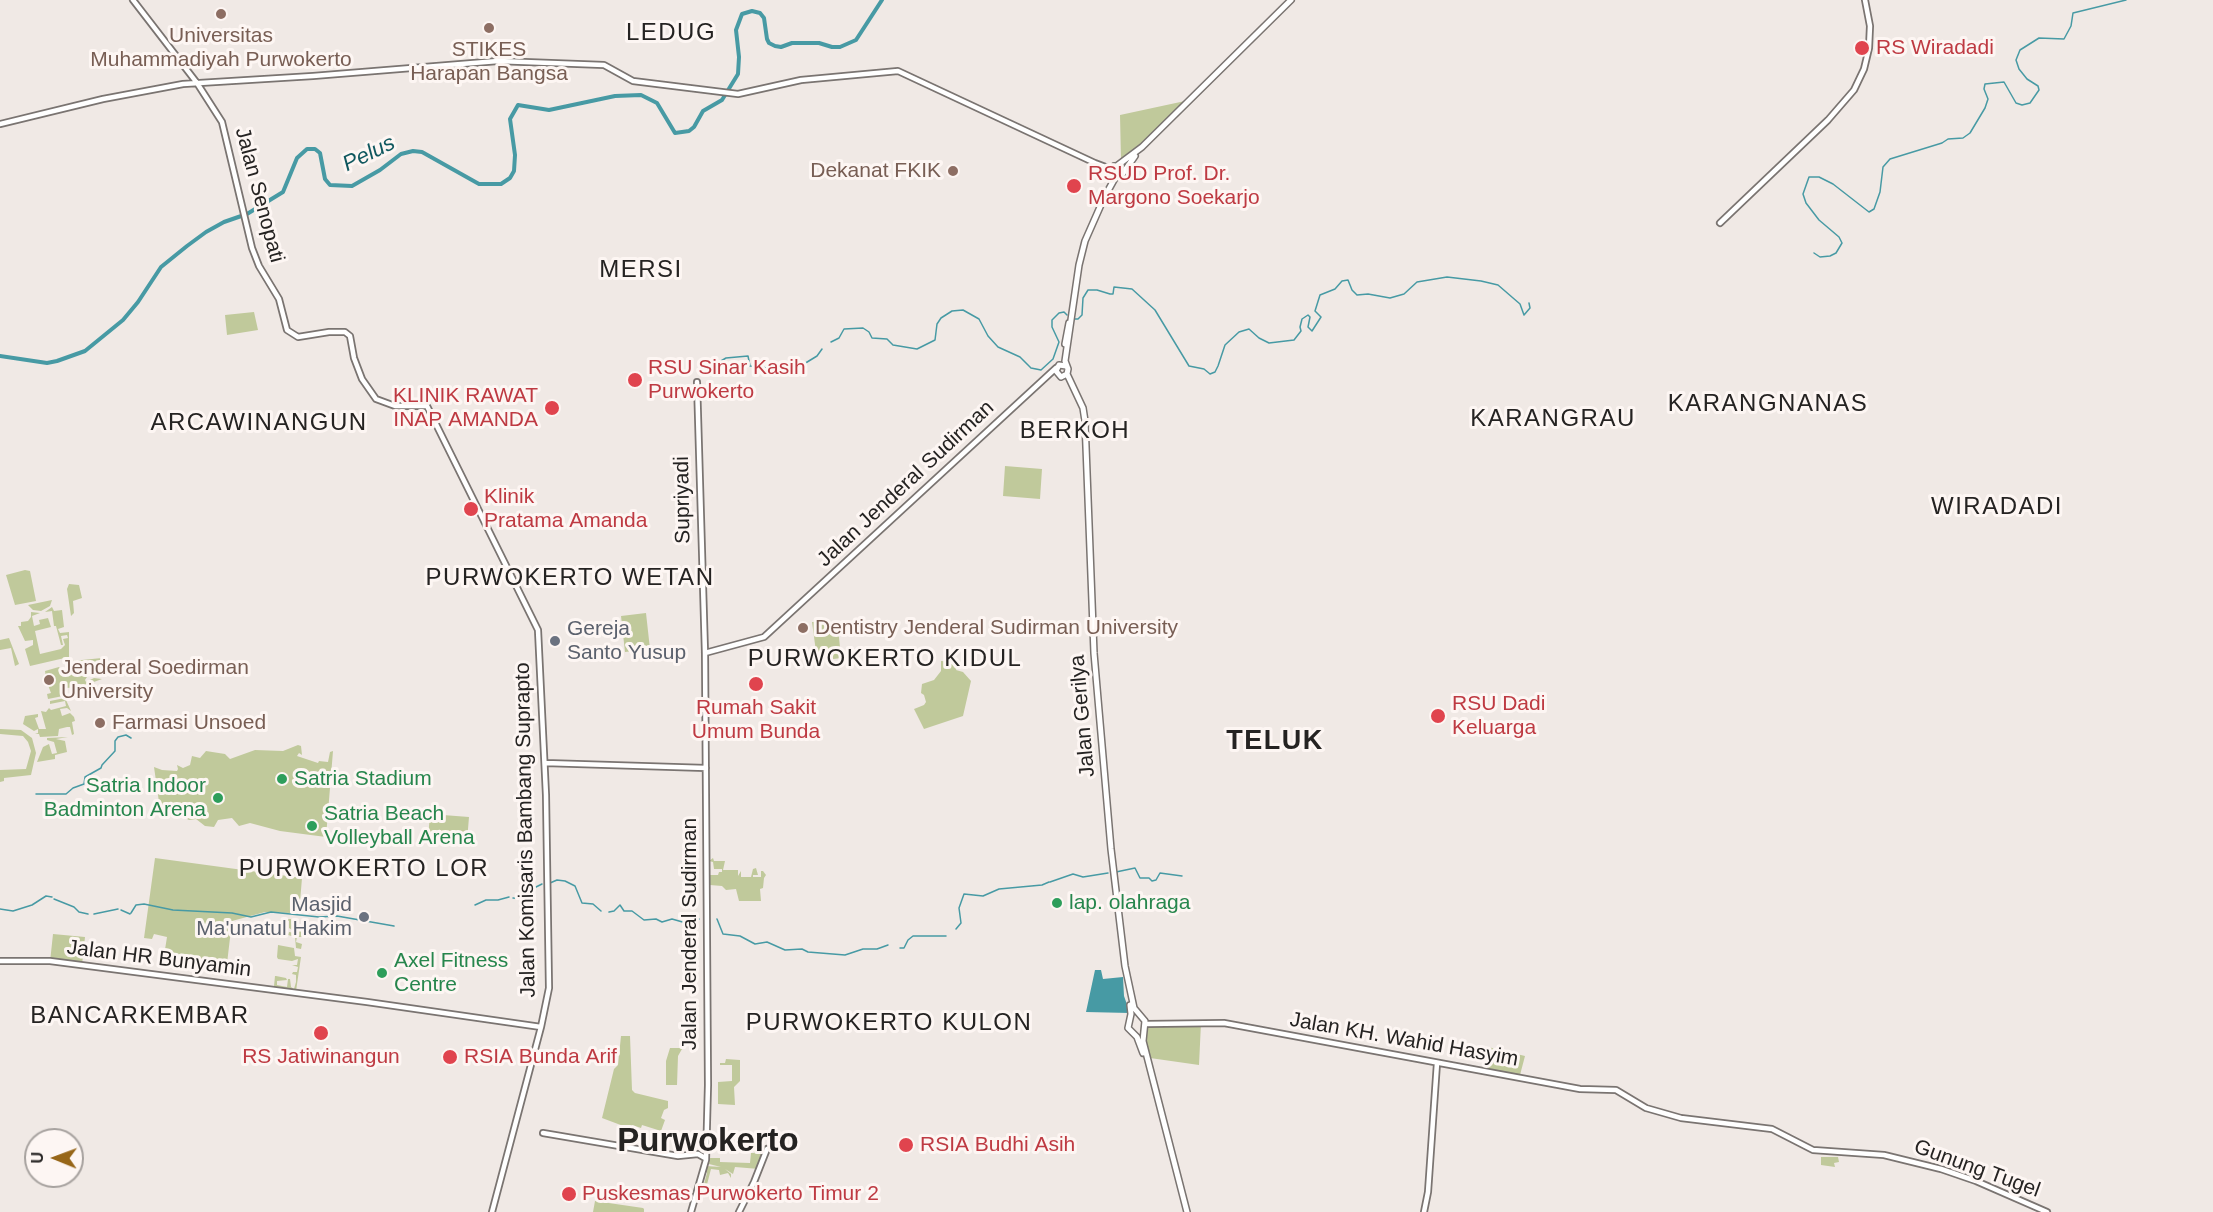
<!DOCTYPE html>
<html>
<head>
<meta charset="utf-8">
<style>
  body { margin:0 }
  #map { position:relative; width:2213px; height:1212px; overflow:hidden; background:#f0e9e5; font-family:Arial,sans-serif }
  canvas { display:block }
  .north { position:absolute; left:24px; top:1128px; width:60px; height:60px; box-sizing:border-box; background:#fdf6f3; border:2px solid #a7a29f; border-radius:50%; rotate:271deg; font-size:16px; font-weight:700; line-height:24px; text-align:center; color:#252322 }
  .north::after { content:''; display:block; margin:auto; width:21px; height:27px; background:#976618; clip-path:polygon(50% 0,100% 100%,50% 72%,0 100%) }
</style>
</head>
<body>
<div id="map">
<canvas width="2213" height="1212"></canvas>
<div class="north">U</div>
</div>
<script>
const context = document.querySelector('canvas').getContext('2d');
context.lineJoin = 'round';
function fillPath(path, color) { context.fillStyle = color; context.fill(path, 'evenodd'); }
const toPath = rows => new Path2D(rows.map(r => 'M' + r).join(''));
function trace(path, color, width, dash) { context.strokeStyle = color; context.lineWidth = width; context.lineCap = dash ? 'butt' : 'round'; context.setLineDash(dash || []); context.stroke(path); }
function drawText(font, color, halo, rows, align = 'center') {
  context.font = font + ' Arial,sans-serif'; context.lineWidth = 6; context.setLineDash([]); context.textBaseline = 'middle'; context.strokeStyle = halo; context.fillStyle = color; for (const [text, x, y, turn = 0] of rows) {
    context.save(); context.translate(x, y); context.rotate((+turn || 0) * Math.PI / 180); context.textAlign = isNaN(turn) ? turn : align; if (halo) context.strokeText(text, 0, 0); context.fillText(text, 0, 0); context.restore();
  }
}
const green = toPath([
  [1185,101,1127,158,1121,160,1120,115],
  [254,312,258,330,227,335,225,315],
  [1005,466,1042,469,1040,499,1003,496],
  [25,570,30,571,36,601,15,605,6,575],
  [69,584,79,585,82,598,73,601,74,613,71,616,67,589],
  [52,600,50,606,41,611,33,610,28,605],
  [52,607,54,611,62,610,64,627,58,629,60,633,69,632,69,657,30,666,25,649,33,645,33,640,25,641,18,626,21,626,21,622,28,621,31,617,31,612,40,613,32,616,34,626,40,624,39,620,48,618,51,627,35,631,40,654,61,649,65,645,63,639,68,638,67,635,61,636,63,645,61,645,56,626,54,626,52,611,45,612],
  [646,613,650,649,625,652,621,616],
  [829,621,838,627,841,658,819,661,817,659,812,622],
  [9,638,19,664,15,666,11,648,0,650,0,640],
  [102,658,96,669,99,674,89,674,85,680,86,682,94,678,102,679,80,687,66,688,62,691,63,696,48,699,47,694,51,693,48,685,50,684,47,684,45,671,59,667,62,671,66,671,69,659,72,661],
  [941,661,958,662,956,670,963,672,971,681,963,716,924,729,914,709,924,705,926,702,924,695,921,693,922,684,934,680,941,671],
  [65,698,68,698,66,700,71,711,67,708,60,709,62,716,70,713,74,717,75,721,72,722,74,734,72,735,70,727,67,727,59,729,58,736,40,737,39,734,35,734,38,733,38,729,34,731,23,724,25,716,38,714,38,717,35,718,39,729,46,729,41,711,46,712,49,708,51,710,66,706,65,701,50,704,50,701],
  [0,729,21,730,32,738,36,753,31,775,4,778,4,781,0,782,0,770,26,769,31,751,28,742,23,736,0,734],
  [68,737,56,739,65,741,67,752,55,755,55,759,37,762,43,747,49,744,52,754,57,753,54,742,47,740,47,738],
  [298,745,301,746,302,755,299,753,297,756,318,763,319,761,328,762,330,752,333,751,326,837,280,831,250,823,239,826,232,818,218,820,214,827,205,826,196,819,189,820,183,817,183,815,161,816,154,767,162,770,177,771,178,769,177,765,183,768,190,765,192,756,200,758,206,751,225,754,230,759,255,750,283,751],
  [430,814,469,817,467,841,428,838],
  [155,858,302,878,300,902,291,902,290,913,265,912,232,921,226,972,163,962,167,937,154,934,152,939,144,938],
  [713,858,714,861,725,861,723,870,738,870,738,876,741,871,741,877,751,877,753,869,756,868,758,875,753,875,753,877,761,877,761,871,763,871,766,875,764,878,763,888,760,889,761,901,739,901,736,889,726,890,722,886,710,885,709,875,718,875,719,872,722,872,722,869,714,869,713,862,709,861],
  [281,919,291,919,292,926,305,928,304,937,297,937,296,942,302,944,301,949,296,948,295,937,288,935,289,932,295,933,295,932,289,928,289,921,284,921,281,938,278,938],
  [53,934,85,937,82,965,50,962],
  [278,945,294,948,295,956,301,957,296,991,276,989,274,986,275,976,276,976,286,978,287,980,277,981,277,985,287,987,288,979,290,979,291,987,294,989,296,982,296,975,292,974,293,972,297,972,298,967,292,965,297,965,298,959,292,961,278,959,277,957],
  [1201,1023,1199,1065,1150,1058,1144,1034,1147,1027,1153,1025],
  [621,1036,630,1036,632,1090,635,1093,668,1101,668,1108,664,1110,661,1118,665,1120,661,1131,642,1125,641,1128,632,1125,631,1128,626,1127,602,1118,614,1069,618,1065],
  [1488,1047,1525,1056,1520,1075,1482,1069],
  [670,1048,680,1048,682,1049,678,1056,677,1085,666,1085,666,1061],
  [726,1059,740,1060,740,1081,734,1087,735,1105,718,1104,718,1082,732,1081,732,1065,720,1065,720,1063,725,1063],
  [755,1147,767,1149,759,1169,735,1167,733,1174,725,1169,731,1174,731,1178,728,1173,720,1175,719,1170,711,1169,704,1196,701,1195,707,1173,705,1171,706,1166,721,1167,709,1164,710,1158,720,1158,720,1162,750,1163,751,1153,754,1153],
  [1821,1157,1838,1157,1839,1162,1834,1163,1835,1167,1821,1165],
  [595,1201,643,1208,644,1209,644,1212,593,1212]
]);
const water = toPath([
  [1095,970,1101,970,1103,979,1123,977,1124,996,1130,1013,1086,1012]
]);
const stream = toPath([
  [1814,253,1820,257,1830,256,1836,253,1842,243,1839,237,1819,220,1806,203,1803,194,1809,177,1819,177,1833,184,1869,212,1874,209,1880,192,1883,167,1890,159,1942,143,1948,139,1963,138,1970,133,1985,108,1988,99,1984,89,1985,84,2004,82,2016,103,2022,105,2030,103,2039,90,2038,86,2027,79,2019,69,2016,60,2020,50,2039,38,2064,39,2071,26,2073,13,2126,0],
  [1074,319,1078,319,1082,315,1083,298,1088,290,1097,290,1110,294,1113,294,1114,287,1132,289,1155,310,1189,366,1204,369,1210,374,1215,372,1218,366,1225,345,1239,332,1249,329,1259,338,1269,343,1294,340,1301,331,1300,327,1302,319,1308,315,1310,317,1308,327,1312,331,1321,317,1315,311,1320,295,1335,289,1342,281,1348,280,1352,290,1357,295,1368,294,1390,298,1404,294,1417,282,1447,277,1481,281,1498,285,1520,304,1524,315,1530,308,1529,303],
  [831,342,839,338,844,329,863,328,869,332,872,338,887,339,893,345,917,349,935,340,937,324,941,318,952,311,963,310,979,319,988,336,998,347,1020,357,1031,368,1041,370,1053,359,1059,342,1052,327,1052,320,1059,313,1064,312,1067,315],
  [799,367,817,356,822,349],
  [699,369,709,368,726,358,748,356,750,366,777,369,787,367],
  [36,794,66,794,73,788,84,784,85,777,101,768,102,765,115,751,115,741,118,737,126,735,131,738],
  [1116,872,1135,868,1140,878,1149,878,1152,881,1156,880,1160,873,1182,876],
  [1050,882,1073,874,1083,877,1108,873],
  [550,883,557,880,565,881,575,886,582,903,593,904,601,911],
  [513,898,525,899,532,889,542,884],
  [54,899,74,907,79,912,88,914],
  [475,905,486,900,498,900,509,897],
  [0,909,13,911,32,905,46,896,52,897],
  [121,910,130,914],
  [609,912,614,911,620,905,624,911,632,911,644,920,656,919,662,922,672,919,686,923,699,919],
  [131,913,136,905,144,904,173,910,232,913,251,917,271,912,319,917,337,916,394,926],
  [94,914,118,909],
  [717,919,723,934,740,936,755,944,767,942,785,950,802,949,808,952,845,955,863,949,877,949,888,945],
  [956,929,961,923,959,908,964,894,983,896,999,889,1042,885,1049,882],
  [900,948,904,948,908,940,913,936,946,936]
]);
const river = toPath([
  [0,356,47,363,57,361,85,351,123,320,138,302,161,267,187,246,206,232,224,222,247,214,283,192,297,158,307,149,315,149,320,153,325,179,330,185,352,186,380,170,401,154,413,151,422,152,479,184,501,184,510,178,514,171,515,155,510,119,518,105,549,110,615,96,641,95,657,103,675,133,689,131,694,127,703,111,722,100,738,74,739,57,736,30,742,14,752,11,760,13,764,18,767,39,769,43,775,46,781,47,792,43,819,43,832,47,840,47,856,40,882,0]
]);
const major = toPath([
  [133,0,197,83,222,122,252,248,259,266,279,299,287,330,298,337,329,332,345,332,350,336,354,358,362,379,376,399,395,406,427,406,538,630,546,795,549,988,541,1027,492,1212],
  [0,124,103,99,183,84,313,76,498,61,604,65,633,81,738,94,801,80,898,71,1095,163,1111,169],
  [1720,223,1828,120,1854,90,1864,69,1869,48,1870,26,1865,0],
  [705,653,764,637,1056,368],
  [545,763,706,768],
  [0,961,50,961,367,1002,541,1027],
  [1146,1024,1224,1023,1580,1089,1616,1090,1646,1108,1681,1118,1772,1129,1813,1150,1884,1155,1941,1169,1976,1181,2047,1212],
  [543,1133,678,1156,698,1154,705,1158,706,1156],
  [691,1212,706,1160,708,1085,705,653,697,382],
  [739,1212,754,1182,767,1149],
  [1424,1212,1428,1192,1437,1063]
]);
const highway = toPath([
  [1118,165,1142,147,1291,0],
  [1115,178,1104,198,1085,241,1079,265,1065,361,1068,369,1067,374,1083,408,1085,421,1094,653,1111,849,1125,966,1134,1008,1145,1021,1143,1041,1187,1212],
  [1115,178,1121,176,1135,156],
  [1115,178,1111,175,1111,169,1114,166,1119,166],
  [1065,344,1069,323],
  [1066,366,1059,365,1056,371,1061,377,1067,374],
  [1130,1005,1131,1014,1128,1028,1137,1037,1143,1053]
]);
const markers = [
  [221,14,6,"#8d6e63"],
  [489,28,6,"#8d6e63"],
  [1862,48,8,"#e0444e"],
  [953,171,6,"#8d6e63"],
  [1074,186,8,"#e0444e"],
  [635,380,8,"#e0444e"],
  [552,408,8,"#e0444e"],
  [471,509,8,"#e0444e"],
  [803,628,6,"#8d6e63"],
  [555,641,6,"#6b7280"],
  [49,680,6,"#8d6e63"],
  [756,684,8,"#e0444e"],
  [1438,716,8,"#e0444e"],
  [100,723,6,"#8d6e63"],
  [282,779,6,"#2e9e5b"],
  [218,798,6,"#2e9e5b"],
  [312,826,6,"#2e9e5b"],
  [1057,903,6,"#2e9e5b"],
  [364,917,6,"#6b7280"],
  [382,973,6,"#2e9e5b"],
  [321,1033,8,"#e0444e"],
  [450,1057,8,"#e0444e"],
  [906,1145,8,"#e0444e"],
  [569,1194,8,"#e0444e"]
];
const educationNames = [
  ["Universitas",221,36,"center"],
  ["Muhammadiyah Purwokerto",221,60,"center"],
  ["STIKES",489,50,"center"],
  ["Harapan Bangsa",489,74,"center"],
  ["Dekanat FKIK",941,171,"right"],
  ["Dentistry Jenderal Sudirman University",815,628],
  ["Jenderal Soedirman",61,668],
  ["University",61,692],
  ["Farmasi Unsoed",112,723]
];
const healthNames = [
  ["RS Wiradadi",1876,48],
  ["RSUD Prof. Dr.",1088,174],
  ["Margono Soekarjo",1088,198],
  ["RSU Sinar Kasih",648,368],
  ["Purwokerto",648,392],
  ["KLINIK RAWAT",538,396,"right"],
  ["INAP AMANDA",538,420,"right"],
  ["Klinik",484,497],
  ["Pratama Amanda",484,521],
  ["RSU Dadi",1452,704],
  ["Keluarga",1452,728],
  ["Rumah Sakit",756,708,"center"],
  ["Umum Bunda",756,732,"center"],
  ["RS Jatiwinangun",321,1057,"center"],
  ["RSIA Bunda Arif",464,1057],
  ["RSIA Budhi Asih",920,1145],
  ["Puskesmas Purwokerto Timur 2",582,1194]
];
const streetNames = [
  ["Jalan Senopati",259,195,75],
  ["Jalan Jenderal Sudirman",906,484,-43],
  ["Supriyadi",683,500,-91],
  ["Jalan Gerilya",1083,716,-95],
  ["Jalan Komisaris Bambang Suprapto",526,830,-91],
  ["Jalan Jenderal Sudirman",690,934,-90],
  ["Jalan HR Bunyamin",159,959,7],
  ["Jalan KH. Wahid Hasyim",1404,1040,10],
  ["Gunung Tugel",1977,1169,20]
];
const worshipNames = [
  ["Gereja",567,629],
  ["Santo Yusup",567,653],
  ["Masjid",352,905,"right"],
  ["Ma'unatul Hakim",352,929,"right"]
];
const leisureNames = [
  ["Satria Stadium",294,779],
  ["Satria Indoor",206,786,"right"],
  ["Badminton Arena",206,810,"right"],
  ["Satria Beach",324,814],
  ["Volleyball Arena",324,838],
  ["lap. olahraga",1069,903],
  ["Axel Fitness",394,961],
  ["Centre",394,985]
];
const waterNames = [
  ["Pelus",369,154,-26]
];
const quarterNames = [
  ["LEDUG",671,33],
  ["MERSI",641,270],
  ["KARANGNANAS",1768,404],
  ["KARANGRAU",1553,419],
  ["ARCAWINANGUN",259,423],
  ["BERKOH",1075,431],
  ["WIRADADI",1997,507],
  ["PURWOKERTO WETAN",570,578],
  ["PURWOKERTO KIDUL",885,659],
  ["PURWOKERTO LOR",364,869],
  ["BANCARKEMBAR",140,1016],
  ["PURWOKERTO KULON",889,1023]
];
const districtNames = [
  ["TELUK",1275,742]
];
const townNames = [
  ["Purwokerto",708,1142]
];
fillPath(green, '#c0c99b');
fillPath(water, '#479aa4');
trace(stream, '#479aa4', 1.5);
trace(river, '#479aa4', 4);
trace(major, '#7a7471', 8);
trace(highway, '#7a7471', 8);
trace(major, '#fff', 4.5);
trace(highway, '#fff', 5);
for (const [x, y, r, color] of markers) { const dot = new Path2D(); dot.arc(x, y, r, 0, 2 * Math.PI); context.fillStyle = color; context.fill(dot); trace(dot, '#fdf6f3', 2); }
drawText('21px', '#785e54', '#fdf6f3', educationNames, 'left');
drawText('21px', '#be3a42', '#fdf6f3', healthNames, 'left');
drawText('21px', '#252322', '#fdf6f3', streetNames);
drawText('21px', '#5b616d', '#fdf6f3', worshipNames, 'left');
drawText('21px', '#27864d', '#fdf6f3', leisureNames, 'left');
drawText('italic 22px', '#10585f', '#fdf6f3', waterNames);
context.letterSpacing = '1.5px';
drawText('24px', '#252322', '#fdf6f3', quarterNames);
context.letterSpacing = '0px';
context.letterSpacing = '1.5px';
drawText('bold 27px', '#252322', '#fdf6f3', districtNames);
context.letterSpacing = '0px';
drawText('bold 33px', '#252322', '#fdf6f3', townNames);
</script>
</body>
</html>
